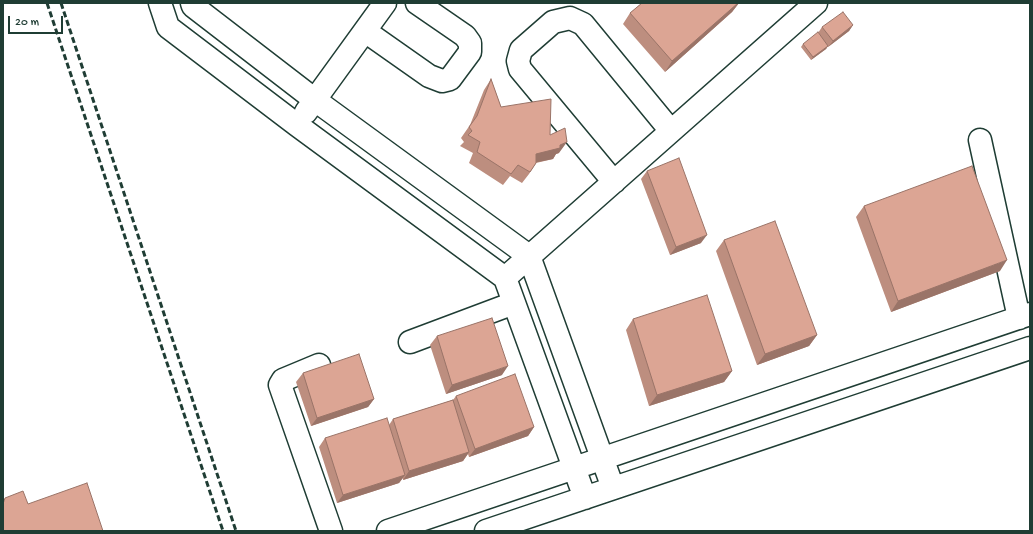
<!DOCTYPE html>
<html>
<head>
<meta charset="utf-8">
<style>
  body { margin:0 }
  #map { position:relative; width:1033px; height:534px; overflow:hidden; background:#fff; font-family:"Gochi Hand",sans-serif }
  canvas { display:block }
  .frame { position:absolute; inset:0; border:4px solid #1f3d34; pointer-events:none }
  .scale { position:absolute; left:8px; top:16px; width:55px; height:18px; box-sizing:border-box; border:2px solid #1f3d34; border-top:0; padding-left:5px; font-size:12px; line-height:14px; white-space:nowrap; color:#1f3d34; -webkit-text-stroke:3px #fff; paint-order:stroke }
</style>
</head>
<body>
<div id="map">
<canvas width="1033" height="534"></canvas>
<div class="frame"></div>
<div class="scale">20 m</div>
</div>
<script>
const context = document.querySelector('canvas').getContext('2d');
context.lineJoin = 'round';
const toPath = rows => new Path2D(rows.map(r => 'M' + r).join(''));
function trace(path, color, width, dash) { context.strokeStyle = color; context.lineWidth = width; context.lineCap = dash ? 'butt' : 'round'; context.setLineDash(dash || []); context.stroke(path); }
function fillPath(path, color) { context.fillStyle = color; context.fill(path, 'evenodd'); }
const minor = toPath([
  [160,3,168,27,297,125,505,278,585,498],
  [192,3,193,6,315,100,529,256,613,488],
  [365,31,429,76,442,81,450,79,470,52,470,43,465,36,417,3],
  [306,112,385,3],
  [980,140,1019,318],
  [614,182,520,69,518,61,521,50,553,22,570,18,583,24,671,131],
  [505,278,816,3],
  [410,342,514,303],
  [319,365,283,380,280,385,331,531],
  [388,531,1030,314],
  [486,531,1030,348]
]);
const rail = toPath([
  [47,3,223,531],
  [61,3,236,531]
]);
const wall = toPath([
  [642,3,739,3,732,12,665,72,623,24,630,13],
  [853,25,849,31,828,47,828,46,826,49,811,60,801,47,803,44,818,33,822,27],
  [491,79,501,107,550,135,559,153,556,154,553,159,536,163,529,174,522,183,510,176,503,185,469,163,473,153,460,146,464,142,461,138,470,125,484,90],
  [647,171,701,243,670,255,641,179],
  [864,206,1000,271,891,312,856,217],
  [724,240,817,335,809,346,757,365,716,251],
  [633,319,732,371,724,382,649,406,626,330],
  [437,336,502,375,446,394,430,345],
  [303,373,374,399,368,407,311,426,296,382],
  [456,396,534,427,528,436,469,457,468,454,463,461,403,480,403,478,399,483,337,503,319,447,325,438,389,425,393,419,453,400]
]);
const shadedWall = toPath([
  [738,3,739,3,732,12,665,72,672,61],
  [853,25,849,31,828,47,833,41],
  [828,46,826,49,811,60,813,57],
  [567,142,559,153,556,154,553,159,528,164,536,154],
  [707,235,701,243,670,255,676,247],
  [1007,260,1000,271,891,312,898,301],
  [817,335,809,346,757,365,765,354],
  [508,366,502,375,446,394,452,385],
  [732,371,724,382,649,406,657,395],
  [374,399,368,407,311,426,317,418],
  [534,427,528,436,469,457,475,449],
  [469,452,463,461,403,480,409,471],
  [405,475,399,483,337,503,343,495]
]);
const building = toPath([
  [642,3,738,3,672,61,630,13,642,3],
  [843,12,853,25,833,41,822,27,843,12],
  [818,32,828,46,813,57,803,44,818,32],
  [491,79,501,107,551,99,550,135,565,128,567,142,560,145,560,148,536,154,536,163,530,172,518,165,511,174,477,152,480,142,468,135,472,131,469,127,477,116,491,79],
  [679,158,707,235,676,247,647,171,679,158],
  [972,166,1007,260,898,301,864,206,972,166],
  [775,221,817,335,765,354,724,240,775,221],
  [707,295,732,371,657,395,633,319,707,295],
  [492,318,508,366,452,385,437,336,492,318],
  [359,354,374,399,317,418,303,373,359,354],
  [515,374,534,427,475,449,456,396,515,374],
  [453,400,469,452,409,471,393,419,453,400],
  [387,418,405,475,343,495,325,438,387,418],
  [87,483,103,531,3,531,3,504,5,498,23,491,28,504,87,483]
]);
trace(minor, '#1f3d34', 25);
trace(minor, '#fff', 22);
trace(rail, '#1f3d34', 3, [6, 3]);
fillPath(wall, '#bd8e7f');
fillPath(shadedWall, '#9a7468');
fillPath(building, '#dca594');
trace(building, '#9a7468', 1);
</script>
</body>
</html>
